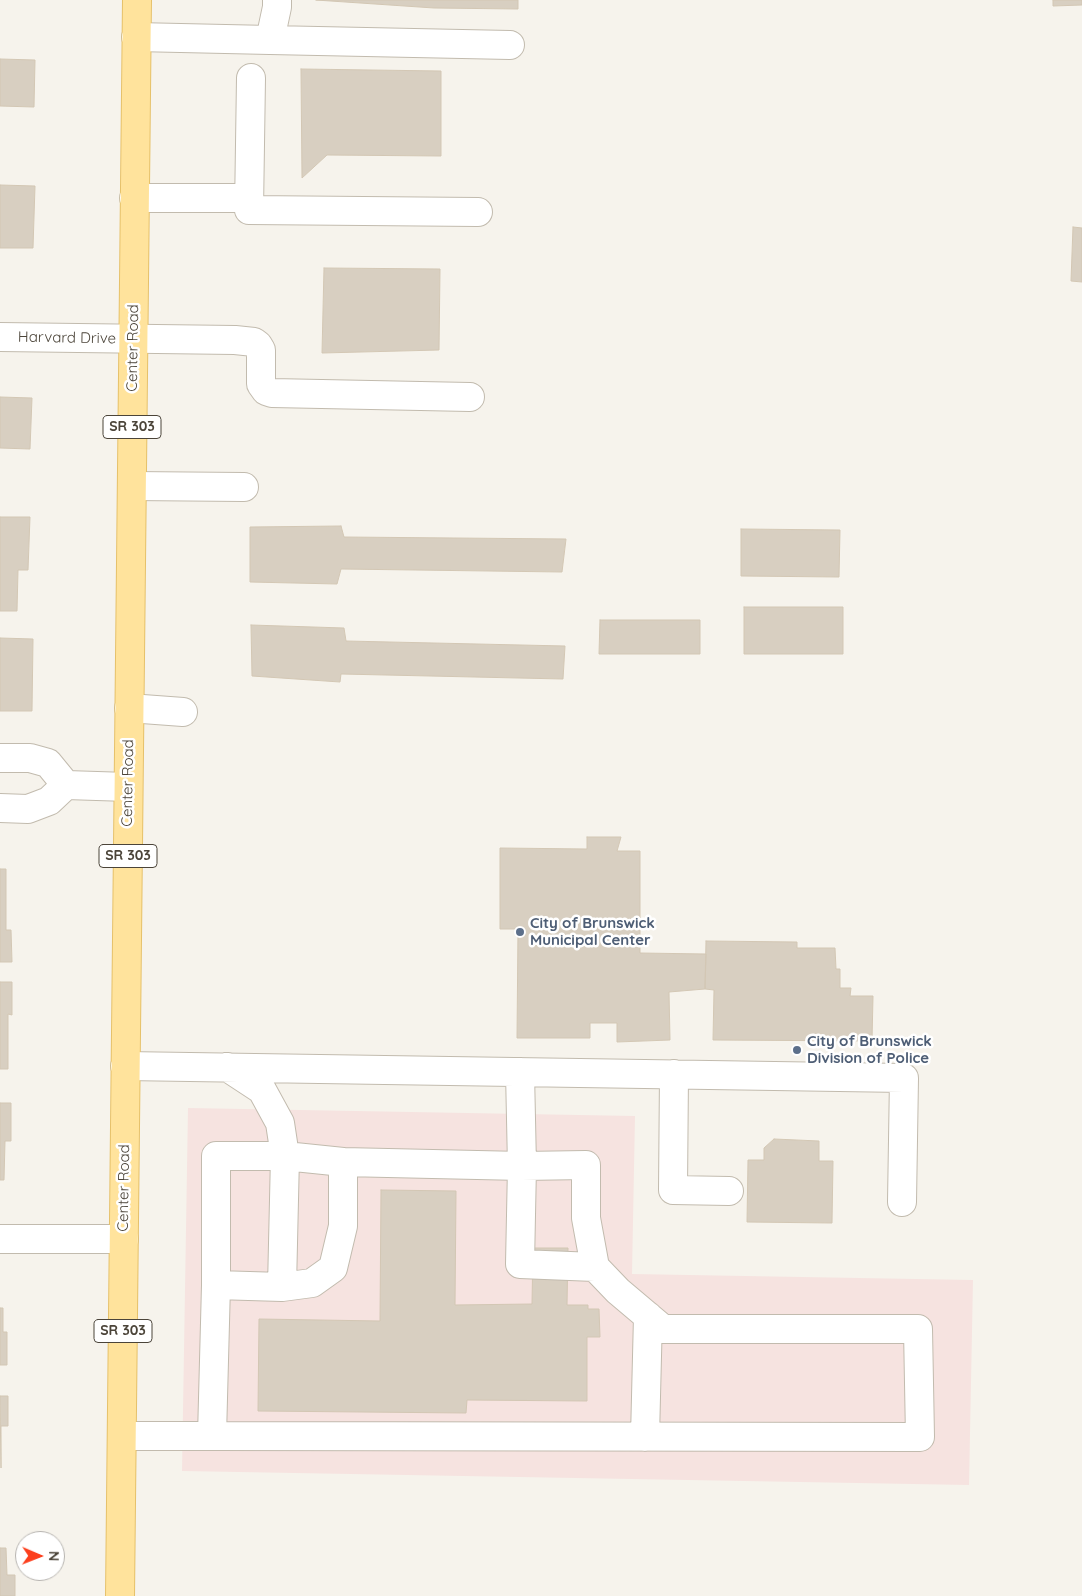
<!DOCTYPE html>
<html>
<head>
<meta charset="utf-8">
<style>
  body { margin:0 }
  #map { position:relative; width:1082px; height:1596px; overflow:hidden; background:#f6f3ec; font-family:Quicksand,sans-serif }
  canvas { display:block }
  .north { position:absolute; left:15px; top:1531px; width:50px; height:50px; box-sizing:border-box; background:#fff; border:1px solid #b7b4b0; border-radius:50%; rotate:91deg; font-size:14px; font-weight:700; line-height:20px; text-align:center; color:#4b4439 }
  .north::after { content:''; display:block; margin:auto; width:18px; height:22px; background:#fc3f1d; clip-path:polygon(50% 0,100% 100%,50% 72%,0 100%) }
</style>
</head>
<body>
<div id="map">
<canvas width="1082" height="1596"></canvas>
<div class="north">N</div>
</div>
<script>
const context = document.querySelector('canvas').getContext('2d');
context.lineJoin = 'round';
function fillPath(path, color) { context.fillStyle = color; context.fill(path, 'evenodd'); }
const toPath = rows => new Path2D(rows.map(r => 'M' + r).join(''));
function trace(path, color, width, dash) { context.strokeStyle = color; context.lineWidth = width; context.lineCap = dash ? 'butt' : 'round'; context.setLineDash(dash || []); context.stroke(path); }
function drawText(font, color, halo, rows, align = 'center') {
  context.font = font + ' Quicksand,sans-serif'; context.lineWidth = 5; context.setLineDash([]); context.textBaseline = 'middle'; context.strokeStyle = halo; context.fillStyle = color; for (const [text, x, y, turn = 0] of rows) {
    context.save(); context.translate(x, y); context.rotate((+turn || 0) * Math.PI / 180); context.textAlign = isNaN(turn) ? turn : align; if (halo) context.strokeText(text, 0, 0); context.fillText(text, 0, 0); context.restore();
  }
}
const medical = toPath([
  [188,1108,635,1116,632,1274,973,1280,969,1485,182,1471]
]);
const building = toPath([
  [316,0,518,0,518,9,434,8,316,0],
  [1053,0,1082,0,1082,5,1053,6,1053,0],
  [0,59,35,60,34,107,0,106,0,59],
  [301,69,441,71,441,156,327,155,302,178,301,69],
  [0,185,35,186,33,248,0,248,0,185],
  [1073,227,1082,228,1082,282,1071,281,1073,227],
  [324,268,440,269,439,350,322,353,324,268],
  [0,397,32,398,30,449,0,448,0,397],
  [0,517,30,517,28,570,18,570,17,611,0,611,0,517],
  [341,526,344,537,566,539,562,572,341,569,337,584,250,582,250,527,341,526],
  [741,529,840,530,839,577,741,576,741,529],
  [744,607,843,607,843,654,744,654,744,607],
  [600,620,700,620,700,654,599,654,600,620],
  [251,625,344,628,346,641,565,646,563,679,341,674,340,682,252,676,251,625],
  [0,638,33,639,32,711,0,711,0,638],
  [587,837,621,837,617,851,640,851,640,953,706,954,705,989,669,992,670,1040,617,1042,617,1023,590,1023,590,1038,517,1038,518,929,500,929,500,848,587,849,587,837],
  [0,869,6,869,6,930,11,930,12,962,0,962,0,869],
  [706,941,797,942,797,948,835,948,836,969,840,969,840,988,851,988,850,996,873,996,872,1041,713,1040,714,990,705,989,706,941],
  [0,982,12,982,12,1015,8,1014,8,1069,0,1069,0,982],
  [0,1103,11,1103,11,1141,5,1141,4,1180,0,1180,0,1103],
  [774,1139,819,1141,819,1161,833,1161,832,1223,747,1222,748,1160,764,1160,764,1148,774,1139],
  [381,1190,456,1191,455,1305,532,1304,533,1248,568,1248,567,1305,588,1305,588,1309,599,1309,600,1337,587,1337,587,1401,467,1400,466,1413,258,1411,259,1319,380,1321,381,1190],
  [0,1308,3,1308,3,1332,7,1332,7,1365,0,1365,0,1308],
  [0,1396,8,1396,8,1426,1,1426,1,1468,0,1396],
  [0,1548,6,1548,7,1575,15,1575,15,1596,0,1596,0,1548]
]);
const minor = toPath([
  [136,37,270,40,277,7,277,0],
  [270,40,510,45],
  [251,78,249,210,478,212],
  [134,198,249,198],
  [0,337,235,340,254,342,258,345,261,350,261,384,266,391,272,393,470,397],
  [132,486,244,487],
  [129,708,183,712],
  [0,758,30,758,48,763,66,785],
  [0,808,28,809,49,801,66,785,128,787],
  [125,1066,904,1078,902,1202],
  [227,1067,262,1090,280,1123,285,1156,282,1287,312,1283,333,1268,343,1226,343,1162,522,1166,520,1072],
  [674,1074,673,1190,729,1191],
  [343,1162,285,1156,216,1156,216,1285,212,1436,920,1437,918,1329,663,1329,618,1291,595,1267,586,1218,586,1165,522,1166,520,1264,595,1267],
  [0,1239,124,1239],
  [216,1285,282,1287],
  [122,1436,212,1436],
  [645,1437,648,1316]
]);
const major = toPath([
  [120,1596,137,0]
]);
const markers = [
  [520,932,5,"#5c6f8a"],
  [797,1050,5,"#5c6f8a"]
];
const shields = [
  [132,427,58],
  [128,856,58],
  [123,1331,58]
];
const shieldNames = [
  ["SR 303",132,427],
  ["SR 303",128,856],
  ["SR 303",123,1331]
];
const streetNames = [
  ["Harvard Drive",67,338,1],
  ["Center Road",133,348,-89],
  ["Center Road",128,783,-89],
  ["Center Road",124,1188,-89]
];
const serviceNames = [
  ["City of Brunswick",530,923],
  ["Municipal Center",530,940],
  ["City of Brunswick",807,1041],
  ["Division of Police",807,1058]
];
fillPath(medical, '#f6e3e0');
fillPath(building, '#d8cfc1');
trace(building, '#d3c7b4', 1);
trace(minor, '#c2bbae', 30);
trace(major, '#e6c16a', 30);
trace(minor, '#fff', 28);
trace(major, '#ffe39c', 28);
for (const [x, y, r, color] of markers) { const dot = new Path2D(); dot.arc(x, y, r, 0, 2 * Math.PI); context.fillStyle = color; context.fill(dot); trace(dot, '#fff', 2); }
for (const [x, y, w] of shields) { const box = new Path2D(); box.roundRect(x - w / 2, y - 11.5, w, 23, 4); context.fillStyle = '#fff'; context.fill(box); trace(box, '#4b4439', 1); }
drawText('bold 14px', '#4b4439', null, shieldNames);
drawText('15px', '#4b4439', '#fff', streetNames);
drawText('bold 15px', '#4e5e75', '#fff', serviceNames, 'left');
</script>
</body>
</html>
